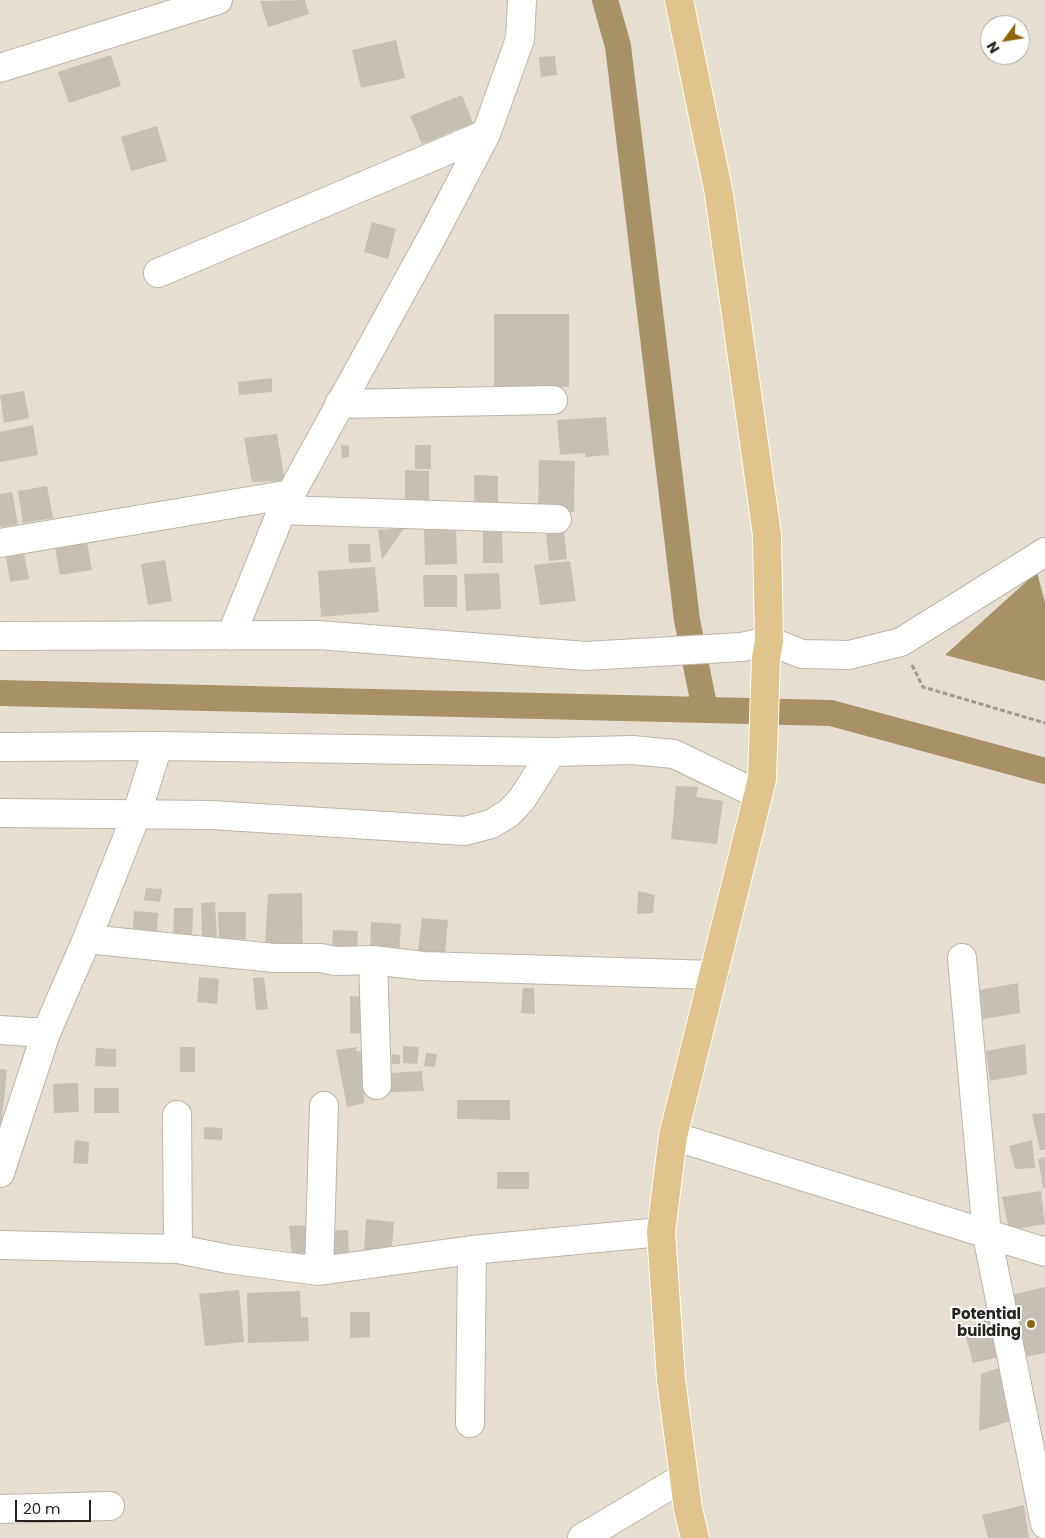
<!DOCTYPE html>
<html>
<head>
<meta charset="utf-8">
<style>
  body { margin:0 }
  #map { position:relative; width:1045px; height:1538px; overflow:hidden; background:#e5ded1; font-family:Poppins,sans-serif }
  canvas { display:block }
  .north { position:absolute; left:980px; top:15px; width:50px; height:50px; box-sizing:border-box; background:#fff; border:1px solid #a8a7a5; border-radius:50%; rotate:238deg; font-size:14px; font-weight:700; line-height:20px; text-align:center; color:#25231e }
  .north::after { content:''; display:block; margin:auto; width:18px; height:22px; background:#8f680d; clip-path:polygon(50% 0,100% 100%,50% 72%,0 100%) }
  .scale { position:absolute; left:15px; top:1500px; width:76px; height:22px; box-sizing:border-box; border:2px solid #25231e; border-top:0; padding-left:6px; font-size:15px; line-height:18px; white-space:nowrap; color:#25231e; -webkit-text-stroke:4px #fff; paint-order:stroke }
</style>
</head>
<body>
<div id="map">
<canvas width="1045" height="1538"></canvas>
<div class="north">N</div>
<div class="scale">20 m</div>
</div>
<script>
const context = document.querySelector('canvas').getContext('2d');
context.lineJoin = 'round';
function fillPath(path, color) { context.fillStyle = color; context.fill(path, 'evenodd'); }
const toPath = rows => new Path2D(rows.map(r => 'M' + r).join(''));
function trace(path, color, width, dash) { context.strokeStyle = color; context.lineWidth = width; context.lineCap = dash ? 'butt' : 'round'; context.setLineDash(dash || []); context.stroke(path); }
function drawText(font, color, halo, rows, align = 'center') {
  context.font = font + ' Poppins,sans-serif'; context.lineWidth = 4; context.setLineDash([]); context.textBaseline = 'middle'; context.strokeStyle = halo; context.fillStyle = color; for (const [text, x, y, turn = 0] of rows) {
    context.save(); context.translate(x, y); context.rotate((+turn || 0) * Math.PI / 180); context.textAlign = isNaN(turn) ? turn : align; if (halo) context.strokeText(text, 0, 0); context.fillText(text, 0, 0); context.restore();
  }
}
const water = toPath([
  [1037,572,1045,603,1045,681,945,655]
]);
const canal = toPath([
  [605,0,618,46,687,620,705,710],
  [0,693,831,713,1045,771]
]);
const building = toPath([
  [305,0,309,14,268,27,260,1],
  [396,40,405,78,361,88,352,50],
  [111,55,121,86,69,103,58,72],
  [555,56,557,75,541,77,539,57],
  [462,95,473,123,422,144,410,116],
  [157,126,167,161,131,171,121,137],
  [372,222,396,229,388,259,364,252],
  [494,314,569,314,569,387,494,386],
  [272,378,272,392,239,395,238,382],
  [24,391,29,418,4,423,0,395],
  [606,417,609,455,586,457,585,453,560,455,557,420],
  [33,425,38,455,0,462,0,432],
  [277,434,285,481,252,482,244,438],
  [341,445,349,446,349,457,342,458],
  [415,445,431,445,431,469,415,469],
  [539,460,575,461,574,512,538,512],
  [405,470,429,471,429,505,405,505],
  [474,475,498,476,498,510,474,510],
  [47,486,53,518,23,523,18,491],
  [12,492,18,524,0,527,0,494],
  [404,528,382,560,378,530],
  [456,528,457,564,425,565,424,529],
  [483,528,502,528,503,563,483,563],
  [564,532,567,559,549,561,546,534],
  [87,542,92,570,60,575,55,548],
  [348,544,370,544,371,562,349,563],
  [24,553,29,579,10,582,6,556],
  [165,560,172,601,148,605,141,564],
  [570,561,576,601,540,605,534,565],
  [375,567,379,612,321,617,318,571],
  [499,573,501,609,466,611,464,574],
  [423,575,457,575,457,607,424,607],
  [676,786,698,787,696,797,723,801,717,844,671,839],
  [146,888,162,889,160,902,144,900],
  [638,891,655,895,653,913,637,914],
  [302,893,303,949,265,948,268,894],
  [215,902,217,940,202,940,201,903],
  [174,908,193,908,192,941,173,940],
  [134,911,158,913,156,940,132,938],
  [218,912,246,912,246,939,219,939],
  [422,918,448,920,445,953,418,951],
  [371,922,401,924,399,953,370,951],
  [333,930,358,931,357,951,332,950],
  [199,977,219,979,217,1004,197,1002],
  [264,977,268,1009,256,1010,253,978],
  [1018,983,1020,1013,983,1019,979,990],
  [523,988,534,988,535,1014,521,1013],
  [350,996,367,997,366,1034,350,1033],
  [1025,1044,1027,1074,990,1081,986,1051],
  [403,1046,419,1047,417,1064,403,1063],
  [180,1047,195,1047,195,1072,180,1072],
  [357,1047,356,1051,365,1052,364,1103,347,1107,336,1050],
  [96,1048,116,1049,116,1067,95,1066],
  [426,1053,437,1054,435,1067,424,1066],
  [392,1054,400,1055,400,1064,391,1064],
  [0,1069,7,1070,1,1128,0,1128],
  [422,1071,424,1091,391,1092,390,1073],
  [78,1083,79,1112,54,1113,53,1084],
  [94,1088,119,1088,119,1113,94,1113],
  [457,1100,510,1100,510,1120,457,1119],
  [1045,1113,1045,1150,1040,1150,1032,1114],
  [204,1127,223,1128,222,1140,204,1139],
  [75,1140,89,1142,88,1164,73,1163],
  [1032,1140,1035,1168,1015,1169,1009,1146],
  [1045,1157,1045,1188,1043,1188,1038,1159],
  [497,1172,529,1172,529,1189,497,1189],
  [1041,1191,1045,1224,1009,1230,1002,1197],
  [366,1219,394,1222,391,1254,364,1252],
  [307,1225,310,1253,292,1255,289,1226],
  [348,1230,349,1260,328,1261,327,1231],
  [1045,1287,1045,1353,1024,1357,1011,1295],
  [239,1290,244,1342,205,1346,199,1294],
  [300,1291,301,1317,308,1317,309,1341,248,1343,247,1293],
  [350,1312,370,1312,370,1337,350,1338],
  [997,1315,1004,1356,973,1363,964,1329],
  [1007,1365,1017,1419,979,1431,981,1374],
  [1024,1505,1029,1538,988,1538,982,1515]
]);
const path = toPath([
  [912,665,923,687,1045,723]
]);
const minor = toPath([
  [0,68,218,0],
  [158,273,486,134],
  [339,404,553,400],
  [282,510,557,519],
  [0,543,291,494],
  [0,636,318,635,586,656,742,647,769,641,802,654,849,655,901,642,1045,552],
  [231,636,282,510,433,235,486,134,520,39,522,0],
  [0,747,158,746,552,752,632,750,674,754,757,794],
  [0,813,211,815,465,831,491,824,509,813,522,799,552,752],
  [87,939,274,958,321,958,335,961,373,960,423,966,714,975],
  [962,958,987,1235,1045,1524],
  [373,960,377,1085],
  [0,1030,46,1033],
  [177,1115,178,1249],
  [673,1136,1045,1252],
  [0,1173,46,1033,87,939,137,813,158,746],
  [0,1245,178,1249,228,1259,319,1271,472,1250,661,1232],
  [319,1271,324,1106],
  [470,1423,472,1250],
  [0,1509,110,1506],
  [582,1538,684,1477]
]);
const major = toPath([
  [679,0,719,194,767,535,769,641,766,658,762,779,673,1136,661,1232,671,1379,688,1509,695,1538]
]);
const markers = [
  [1031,1324,5,"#8f680d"]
];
const poiNames = [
  ["Potential",1021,1315],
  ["building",1021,1332]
];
fillPath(water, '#a99167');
trace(canal, '#a99167', 26);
fillPath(building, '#c6bfb3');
trace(minor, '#bcb4a8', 30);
trace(major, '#fff', 30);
trace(path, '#a09a90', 3, [5, 2.5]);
trace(minor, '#fff', 28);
trace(major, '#e1c48b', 28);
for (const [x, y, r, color] of markers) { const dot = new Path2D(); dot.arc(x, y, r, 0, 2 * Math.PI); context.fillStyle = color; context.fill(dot); trace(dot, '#fff', 2); }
drawText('bold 15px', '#25231e', '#fff', poiNames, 'right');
</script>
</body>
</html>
